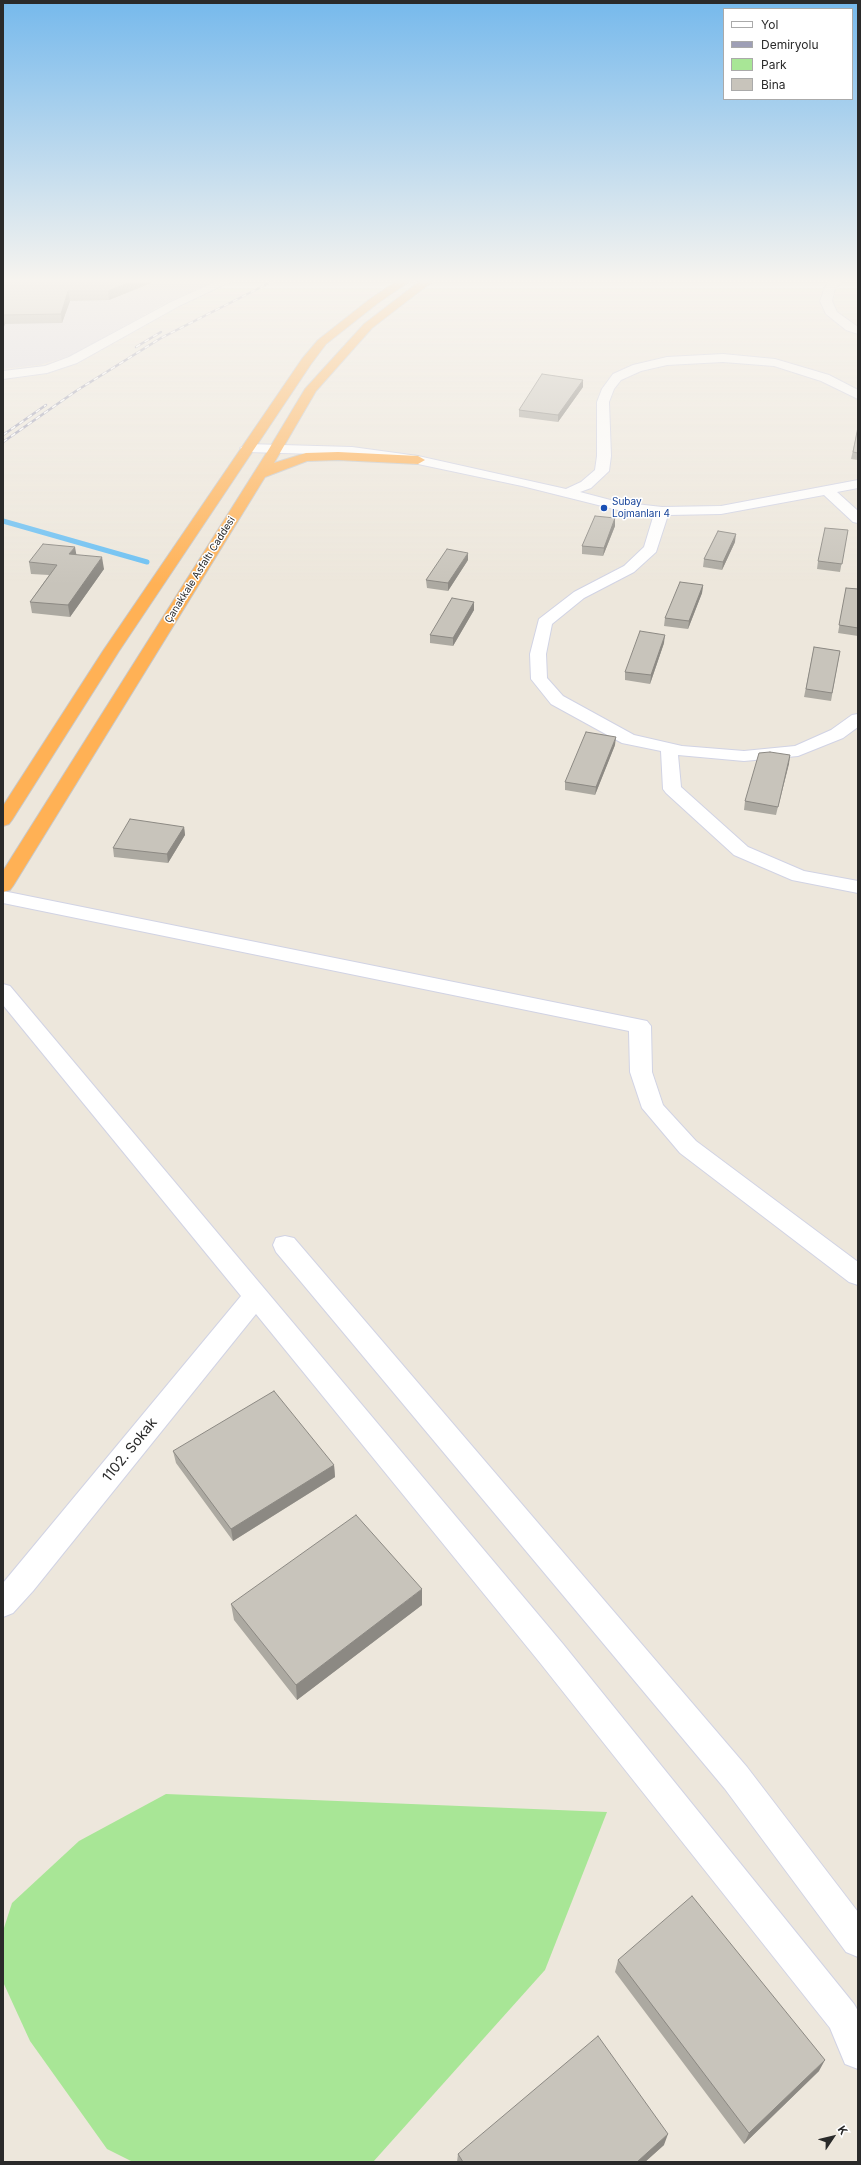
<!DOCTYPE html>
<html>
<head>
<meta charset="utf-8">
<style>
  body { margin:0 }
  #map { position:relative; width:861px; height:2165px; overflow:hidden; background:#ede7dc; font-family:Inter,sans-serif }
  canvas { display:block }
  .frame { position:absolute; inset:0; border:4px solid #2a2a2a; pointer-events:none }
  .legend { position:absolute; left:723px; top:8px; width:130px; height:92px; box-sizing:border-box; background:#fff; border:1px solid #aaa; margin:0; padding:5px 7px; list-style:none; font-size:12px; color:#2a2a2a }
  .legend li { display:flex; align-items:center; gap:8px; height:20px }
  .legend b { width:20px; border:1px solid #aaa }
  .north { position:absolute; left:813px; top:2117px; width:40px; height:40px; -webkit-text-stroke:3px #fff; paint-order:stroke; rotate:55deg; font-size:11px; font-weight:700; line-height:16px; text-align:center; color:#2a2a2a }
  .north::after { content:''; display:block; margin:auto; width:14px; height:18px; background:#2a2a2a; clip-path:polygon(50% 0,100% 100%,50% 72%,0 100%) }
</style>
</head>
<body>
<div id="map">
<canvas width="861" height="2165"></canvas>
<div class="frame"></div>
<ul class="legend">
<li><b style="height:5px;background:#fff"></b>Yol</li>
<li><b style="height:5px;background:#9e9fb6"></b>Demiryolu</li>
<li><b style="height:11px;background:#a8e696"></b>Park</li>
<li><b style="height:11px;background:#c8c4bb"></b>Bina</li>
</ul>
<div class="north">K</div>
</div>
<script>
const context = document.querySelector('canvas').getContext('2d');
context.lineJoin = 'round';
function fillPath(path, color) { context.fillStyle = color; context.fill(path, 'evenodd'); }
const toPath = rows => new Path2D(rows.map(r => 'M' + r).join(''));
function trace(path, color, width, dash) { context.strokeStyle = color; context.lineWidth = width; context.lineCap = dash ? 'butt' : 'round'; context.setLineDash(dash || []); context.stroke(path); }
function drawText(font, color, halo, rows, align = 'center') {
  context.font = font + ' Inter,sans-serif'; context.lineWidth = 3; context.setLineDash([]); context.textBaseline = 'middle'; context.strokeStyle = halo; context.fillStyle = color; for (const [text, x, y, turn = 0] of rows) {
    context.save(); context.translate(x, y); context.rotate((+turn || 0) * Math.PI / 180); context.textAlign = isNaN(turn) ? turn : align; if (halo) context.strokeText(text, 0, 0); context.fillText(text, 0, 0); context.restore();
  }
}
const industrial = toPath([
  [3,281,216,281,168,302,70,356,40,365,3,369]
]);
const green = toPath([
  [166,1794,607,1812,545,1970,373,2162,133,2162,107,2149,30,2041,3,1982,3,1931,12,1903,79,1841]
]);
const stream = toPath([
  [3,521,147,562]
]);
const minor = toPath([
  [217,281,232,281,179,306,77,363,47,373,3,379,3,371,45,366,69,357,171,302,217,281],
  [830,281,843,281,835,288,832,301,837,312,858,327,858,334,846,330,826,314,820,301,825,287,830,281],
  [723,354,775,359,829,375,858,390,858,399,821,381,774,366,723,362,667,365,641,371,621,380,614,389,609,402,611,456,609,471,591,488,580,492,618,502,662,507,721,506,858,480,858,488,837,492,858,511,858,523,853,522,824,495,721,514,668,515,656,552,634,572,584,598,552,624,546,654,547,678,563,696,634,735,682,746,744,751,795,746,831,730,852,715,858,714,858,727,843,738,798,756,744,761,678,755,681,787,748,847,804,871,858,881,858,893,792,880,734,855,666,793,663,789,661,751,622,743,551,704,531,679,530,654,539,619,574,592,624,566,644,547,654,514,618,510,522,486,418,464,352,455,247,452,240,448,247,444,352,447,418,456,566,489,581,482,595,470,597,456,597,402,602,389,613,374,633,365,667,357,723,354],
  [3,891,647,1021,651,1026,652,1072,663,1105,696,1141,858,1262,858,1285,849,1282,680,1153,642,1108,630,1072,629,1031,3,903,3,891],
  [3,984,10,986,563,1644,854,2004,858,2011,858,2069,845,2064,830,2028,541,1664,256,1314,33,1591,13,1613,3,1617,3,1583,241,1296,3,1005,3,984],
  [285,1236,294,1238,747,1767,858,1912,858,1957,846,1952,725,1789,276,1252,273,1245,276,1238,285,1236]
]);
const highway = toPath([
  [397,281,410,281,378,303,326,344,311,364,119,651,12,820,9,824,3,826,3,806,103,651,302,359,318,340,370,299,397,281],
  [420,281,433,281,372,328,316,391,274,463,306,453,338,452,418,456,425,460,418,464,338,460,307,461,265,477,13,886,10,890,3,892,3,871,269,449,305,389,364,324,420,281]
]);
const rail = toPath([
  [136,347,161,332],
  [3,435,46,405],
  [3,442,76,391,161,338,273,281]
]);
const wall = toPath([
  [3,281,152,281,151,283,109,300,70,301,62,323,5,324,3,329],
  [583,387,558,422,519,417,519,410],
  [858,427,858,460,851,459],
  [615,518,615,526,603,556,582,554,582,546],
  [848,530,840,572,817,569,818,561],
  [735,542,722,570,703,567,704,559],
  [76,555,104,569,70,617,32,613,30,602,49,575,31,574,29,562],
  [468,560,448,591,427,588,426,580],
  [703,585,702,593,688,629,664,626,665,618],
  [846,588,858,589,858,636,838,633],
  [474,602,474,610,453,646,430,643,430,635],
  [664,643,650,684,625,680,625,672],
  [814,647,840,651,831,701,804,697],
  [615,745,595,795,565,790,565,782],
  [790,755,776,815,744,810,745,801],
  [184,827,185,835,168,863,114,857,113,848],
  [173,1451,334,1465,335,1477,233,1541,176,1463],
  [231,1604,422,1605,297,1700,234,1620],
  [618,1960,819,2071,744,2144,615,1972],
  [664,2145,645,2162,457,2162,458,2154]
]);
const shadedWall = toPath([
  [132,281,152,281,151,283,109,300,108,291],
  [68,291,70,301,62,323,61,314],
  [3,315,5,324,3,329],
  [583,380,583,387,558,422,558,415],
  [615,518,615,526,603,556,604,548],
  [736,534,735,542,722,570,723,562],
  [75,547,77,558,69,554],
  [468,553,468,560,448,591,448,583],
  [102,557,104,569,70,617,68,605],
  [703,585,702,593,688,629,689,621],
  [474,602,474,610,453,646,453,638],
  [665,635,664,643,650,684,651,675],
  [616,737,615,745,595,795,596,787],
  [790,755,789,764,776,815,778,807],
  [184,827,185,835,168,863,167,854],
  [334,1465,335,1477,233,1541,231,1529],
  [422,1589,422,1605,297,1700,296,1685],
  [825,2060,819,2071,744,2144,749,2133],
  [668,2134,664,2145,645,2162,637,2162]
]);
const building = toPath([
  [3,281,132,281,108,291,68,291,61,314,3,315,3,281],
  [542,374,583,380,558,415,519,410,542,374],
  [858,427,858,453,853,452,858,427],
  [595,516,615,518,604,548,582,546,595,516],
  [825,528,848,530,842,564,818,561,825,528],
  [718,531,736,534,723,562,704,559,718,531],
  [43,544,75,547,69,554,102,557,68,605,30,602,57,565,29,562,43,544],
  [447,549,468,553,448,583,426,580,447,549],
  [680,582,703,585,689,621,665,618,680,582],
  [846,588,858,589,858,628,839,625,846,588],
  [452,598,474,602,453,638,430,635,452,598],
  [640,631,665,635,651,675,625,672,640,631],
  [814,647,840,651,832,693,806,689,814,647],
  [586,732,616,737,596,787,565,782,586,732],
  [770,752,790,755,778,807,745,801,759,753,770,752],
  [130,819,184,827,167,854,113,848,130,819],
  [274,1391,334,1465,231,1529,173,1451,274,1391],
  [356,1515,422,1589,296,1685,231,1604,356,1515],
  [692,1896,825,2060,749,2133,618,1960,692,1896],
  [598,2036,668,2134,637,2162,463,2162,458,2154,598,2036]
]);
const markers = [
  [604,508,4,"#1a4fb4"]
];
const farTransitnames = [
  ["Subay",612,502],
  ["Lojmanları 4",612,514]
];
const farStreetnames = [
  ["Çanakkale Asfaltı Caddesi",200,570,-58]
];
const nearStreetnames = [
  ["1102. Sokak",130,1450,-51]
];
fillPath(industrial, '#e0dde5');
fillPath(green, '#a8e696');
trace(stream, '#6bc0f3', 5);
trace(minor, '#d1d3e4', 2);
trace(highway, '#c8c8c8', 2);
fillPath(minor, '#fff');
fillPath(highway, '#ffb155');
trace(rail, '#9e9fb6', 2.5);
trace(rail, '#fff', 1.5, [5]);
fillPath(wall, '#aca9a1');
fillPath(shadedWall, '#8c8983');
fillPath(building, '#c8c4bb');
trace(building, '#8c8983', 1);
const sky = context.createLinearGradient(0, 0, 0, 585);
sky.addColorStop(0, '#76b9ec');
sky.addColorStop(0.48, '#f7f4ef');
sky.addColorStop(1, '#f7f4ef00');
context.fillStyle = sky;
context.fillRect(0, 0, 861, 585);
for (const [x, y, r, color] of markers) { const dot = new Path2D(); dot.arc(x, y, r, 0, 2 * Math.PI); context.fillStyle = color; context.fill(dot); trace(dot, '#fff', 1.5); }
drawText('10px', '#164399', '#fff', farTransitnames, 'left');
drawText('10px', '#2a2a2a', '#fff', farStreetnames);
drawText('14px', '#2a2a2a', '#fff', nearStreetnames);
</script>
</body>
</html>
